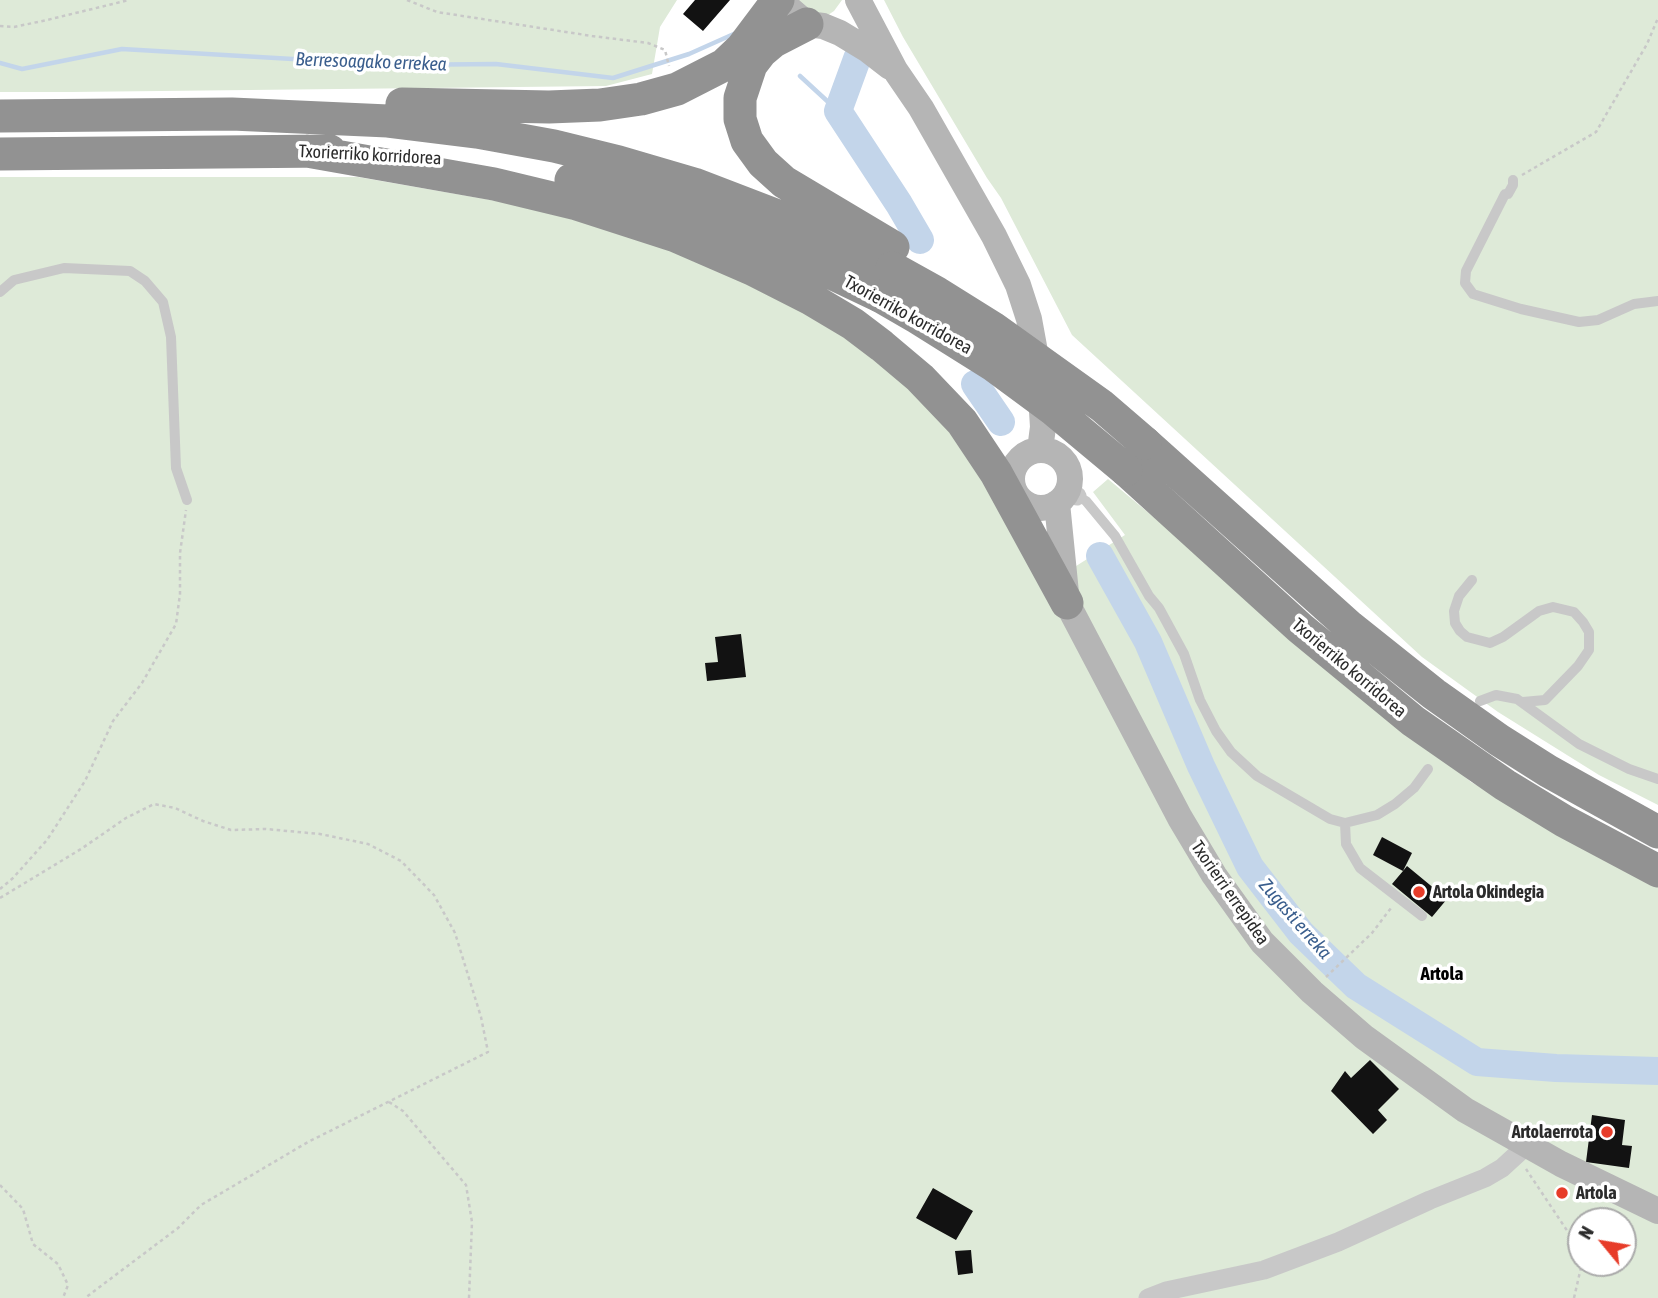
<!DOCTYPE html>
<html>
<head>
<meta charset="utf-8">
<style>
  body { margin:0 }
  #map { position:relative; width:1658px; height:1298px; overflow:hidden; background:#fff; font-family:"Asap Condensed",sans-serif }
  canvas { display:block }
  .north { position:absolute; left:1567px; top:1207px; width:70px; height:70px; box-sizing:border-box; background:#fff; border:2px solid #aaa; border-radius:50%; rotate:300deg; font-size:19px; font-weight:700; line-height:28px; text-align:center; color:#2b2b2b }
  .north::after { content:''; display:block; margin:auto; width:24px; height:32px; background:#e73c29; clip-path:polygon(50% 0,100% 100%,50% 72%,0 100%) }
</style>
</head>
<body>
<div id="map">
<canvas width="1658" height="1298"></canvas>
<div class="north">N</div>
</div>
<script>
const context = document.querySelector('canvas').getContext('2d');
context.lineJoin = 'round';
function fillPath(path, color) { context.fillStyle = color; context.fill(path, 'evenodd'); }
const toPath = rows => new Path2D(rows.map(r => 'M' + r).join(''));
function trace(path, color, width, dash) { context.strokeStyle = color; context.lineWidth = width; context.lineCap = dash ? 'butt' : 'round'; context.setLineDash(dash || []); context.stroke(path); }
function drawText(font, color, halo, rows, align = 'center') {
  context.font = font + ' "Asap Condensed",sans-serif'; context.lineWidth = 7; context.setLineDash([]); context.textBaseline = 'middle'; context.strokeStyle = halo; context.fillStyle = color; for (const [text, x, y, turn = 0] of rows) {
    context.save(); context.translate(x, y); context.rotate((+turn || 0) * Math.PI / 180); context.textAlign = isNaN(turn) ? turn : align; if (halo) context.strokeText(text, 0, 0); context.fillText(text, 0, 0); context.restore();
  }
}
const green = toPath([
  [0,0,677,0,660,27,652,74,606,86,71,92,0,92],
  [797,0,842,0,834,11,828,15,816,17],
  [884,0,1658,0,1658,805,1599,775,1498,712,1422,657,1072,335,1001,198,987,178,903,37],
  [0,177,358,177,514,204,618,230,787,297,904,380,946,427,991,493,1043,587,1125,535,1093,492,1108,479,1471,782,1658,884,1658,1298,0,1298],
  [1581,1221,1623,1221,1623,1263,1581,1263]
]);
const stream = toPath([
  [0,63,22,69,122,49,395,65,496,64,613,78,689,54,736,33],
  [800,76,838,111]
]);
const river = toPath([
  [857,59,838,111,899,204,920,240],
  [975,384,1001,422],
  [1100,556,1148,642,1201,766,1250,867,1301,933,1356,986,1477,1062,1556,1068,1658,1071]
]);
const building = toPath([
  [695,0,730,0,703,31,683,14],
  [741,634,746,677,707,681,705,663,718,662,715,637],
  [1382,837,1412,853,1403,871,1407,866,1447,899,1432,917,1392,884,1403,871,1373,855],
  [1370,1060,1399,1089,1378,1110,1387,1120,1373,1134,1331,1091,1345,1071,1351,1078],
  [1592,1115,1625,1120,1622,1145,1632,1146,1629,1168,1586,1162],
  [933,1188,973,1211,956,1240,916,1218],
  [971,1250,973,1273,958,1275,955,1251]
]);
const path = toPath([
  [407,0,437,12,592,36,648,43,665,50,669,66],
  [0,26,14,27,47,20,129,0],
  [1522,175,1596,132,1647,44,1658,18],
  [0,889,13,878,47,840,85,781,113,721,142,683,176,624,180,594,180,553,186,510],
  [0,898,81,849,126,818,154,804,175,808,203,821,231,830,266,829,320,834,368,844,401,861,434,895,455,933,481,1017,488,1052,308,1142,201,1205,178,1228,85,1298],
  [1326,977,1372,933,1391,908],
  [389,1102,403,1111,466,1185,472,1222,469,1298],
  [1526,1169,1570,1235,1581,1261],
  [0,1185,23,1209,33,1244,58,1264,68,1285,63,1298],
  [1574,1298,1582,1263]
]);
const service = toPath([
  [1513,180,1513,185,1508,194,1505,194,1466,271,1465,283,1473,294,1521,309,1579,322,1598,320,1634,304,1658,301],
  [0,292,14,280,64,268,130,271,145,281,163,302,171,337,176,468,187,500],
  [1077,496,1086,501,1115,536,1149,596,1159,608,1184,654,1200,700,1216,731,1231,752,1257,776,1330,819,1345,823,1377,815,1395,804,1414,788,1428,769],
  [1472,580,1459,596,1454,611,1455,623,1460,631,1467,637,1490,643,1503,637,1539,611,1553,607,1574,612,1583,622,1589,632,1589,650,1578,666,1545,700,1523,702],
  [1480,701,1496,695,1517,699,1579,744,1629,769,1658,779],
  [1345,823,1346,844,1360,868,1422,916]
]);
const minor = toPath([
  [1068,491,1077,496],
  [1148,1298,1166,1291,1264,1270,1338,1242,1430,1200,1485,1178,1502,1168,1526,1146]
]);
const secondary = toPath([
  [858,0,895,70,921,108,994,236,1018,285,1029,319,1040,379,1043,427,1040,450],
  [792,11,807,24,823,26,840,33,868,50,890,67],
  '1012 479a29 29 0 1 1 58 0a29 29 0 1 1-58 0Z',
  [1057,503,1067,603,1180,818,1214,875,1262,942,1312,992,1364,1037,1465,1110,1561,1164,1658,1211]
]);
const motorway = toPath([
  [807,24,774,41,761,52,751,65,740,98,740,119,747,141,763,163,784,182,893,247],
  [402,104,549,107,600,105,641,99,677,89,724,65,742,48,778,0],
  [0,116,232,114,388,121,477,132,554,146,619,162,694,184,793,222,892,268],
  [307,151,494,184,577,204,676,236,752,269,811,299,853,324,882,346,920,378,962,422,996,473,1067,603],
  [0,154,330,151],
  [571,180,666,207,722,225,800,258,880,296],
  [1145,443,1350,627,1434,694,1499,740,1548,771,1658,832],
  [1126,470,1300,628,1413,721,1505,785,1564,821,1658,871]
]);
const motorwayBridge = toPath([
  [892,268,937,293,993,328,1102,406,1145,443],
  [880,296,918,318,993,365,1054,410,1126,470]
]);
const markers = [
  [1419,892,7,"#e73c29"],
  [1607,1132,7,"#e73c29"],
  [1562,1193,7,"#e73c29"]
];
const streetNames = [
  ["Txorierriko korridorea",370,155,3],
  ["Txorierriko korridorea",908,315,29],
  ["Txorierriko korridorea",1349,668,40],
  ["Txorierri errepidea",1230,893,55]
];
const poiNames = [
  ["Artola Okindegia",1433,892],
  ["Artolaerrota",1593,1132,"right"],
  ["Artola",1576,1193]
];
const waterNames = [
  ["Berresoagako errekea",371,62,2],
  ["Zugasti erreka",1295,919,49]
];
const neighbourhoodNames = [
  ["Artola",1442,974]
];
fillPath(green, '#deead8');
trace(stream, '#c3d5ea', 4.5);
trace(river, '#c3d5ea', 28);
fillPath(building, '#121212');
trace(path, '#c8c8c8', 2.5, [3.5, 3.5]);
trace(service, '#c8c8c8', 10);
trace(minor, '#c8c8c8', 19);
trace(secondary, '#b5b5b5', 26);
trace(motorway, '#929292', 33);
trace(motorwayBridge, '#929292', 33);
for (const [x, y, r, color] of markers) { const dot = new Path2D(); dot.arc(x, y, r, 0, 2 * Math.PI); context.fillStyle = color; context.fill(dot); trace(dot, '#fff', 2.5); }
drawText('18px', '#2b2b2b', '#fff', streetNames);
drawText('bold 18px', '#2b2b2b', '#fff', poiNames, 'left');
drawText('italic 19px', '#3a5e8d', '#fff', waterNames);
drawText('bold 19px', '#000', '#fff', neighbourhoodNames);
</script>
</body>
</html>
